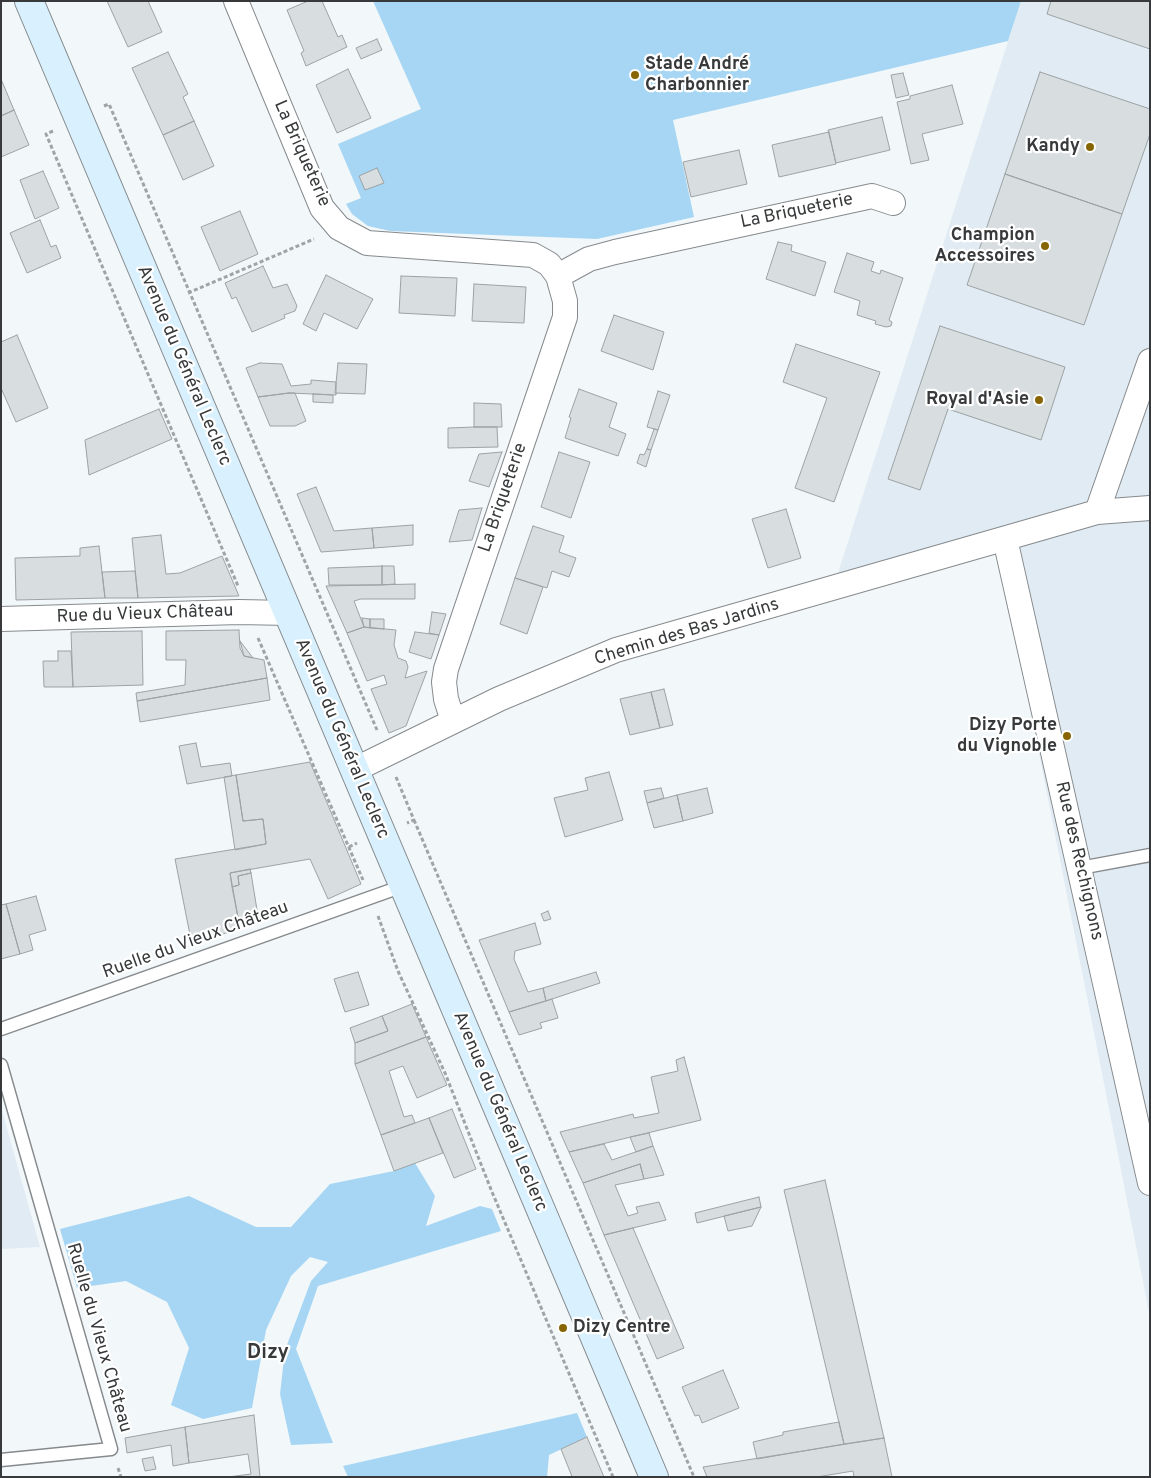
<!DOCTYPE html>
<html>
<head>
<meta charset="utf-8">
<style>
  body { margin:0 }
  #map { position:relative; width:1151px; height:1478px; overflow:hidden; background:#f2f7fa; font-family:Overpass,sans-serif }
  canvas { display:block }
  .frame { position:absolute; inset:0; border:2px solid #37393a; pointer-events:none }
</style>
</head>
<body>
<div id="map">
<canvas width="1151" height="1478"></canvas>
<div class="frame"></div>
</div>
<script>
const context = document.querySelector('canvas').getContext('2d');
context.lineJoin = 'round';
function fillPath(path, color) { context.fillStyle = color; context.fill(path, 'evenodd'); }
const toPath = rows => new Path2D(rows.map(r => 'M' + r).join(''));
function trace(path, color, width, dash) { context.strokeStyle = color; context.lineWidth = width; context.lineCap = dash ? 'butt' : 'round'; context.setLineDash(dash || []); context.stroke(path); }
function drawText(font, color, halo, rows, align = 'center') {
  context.font = font + ' Overpass,sans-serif'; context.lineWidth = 4.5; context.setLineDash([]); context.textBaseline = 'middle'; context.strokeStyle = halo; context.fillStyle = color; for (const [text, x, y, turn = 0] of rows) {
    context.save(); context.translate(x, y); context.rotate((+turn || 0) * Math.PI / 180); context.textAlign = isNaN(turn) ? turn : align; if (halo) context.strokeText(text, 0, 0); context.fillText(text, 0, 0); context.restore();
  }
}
const built = toPath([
  [1021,1,1150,1,1150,1317,999,550,831,595],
  [1,1107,40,1247,1,1249]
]);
const green = toPath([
  [373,1,1021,1,1008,41,673,120,694,217,597,239,390,231,368,226,352,214,346,204,361,198,338,144,421,109],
  [415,1163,435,1196,426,1226,480,1206,492,1209,501,1231,318,1286,296,1349,333,1443,291,1445,280,1394,285,1350,311,1281,328,1262,310,1257,291,1276,266,1330,252,1408,203,1419,171,1405,189,1348,167,1302,126,1281,77,1288,60,1229,189,1196,256,1227,291,1227,330,1184,394,1171],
  [577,1413,587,1437,549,1455,547,1477,348,1477,343,1466]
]);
const building = toPath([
  [107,1,148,1,162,32,128,47,107,1],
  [308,1,322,1,338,37,342,35,347,47,306,66,301,53,304,51,287,10,308,1],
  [1051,1,1150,1,1150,49,1047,14,1051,1],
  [377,39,382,50,361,59,356,48,377,39],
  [168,52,188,94,183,97,194,121,163,135,132,68,168,52],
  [348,69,371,118,337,133,316,85,348,69],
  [1040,72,1150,109,1150,134,1122,214,1005,174,1040,72],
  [903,73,909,95,896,98,891,75,903,73],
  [1,79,14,110,1,116,1,79],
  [952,85,963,124,922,134,929,160,911,164,897,102,910,99,910,96,952,85],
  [14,110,29,145,1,157,1,116,14,110],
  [882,117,890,150,836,163,828,130,882,117],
  [194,121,214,166,183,180,163,135,194,121],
  [829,132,836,164,779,177,772,145,829,132],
  [739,150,747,184,691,197,683,162,739,150],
  [377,168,384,183,365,190,359,176,377,168],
  [43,171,59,208,35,219,20,180,43,171],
  [1005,174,1122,214,1084,325,967,285,1005,174],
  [240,211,258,254,220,271,201,227,240,211],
  [40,220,51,247,56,245,61,258,27,273,10,233,40,220],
  [778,242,792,245,791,251,826,262,815,296,766,279,778,242],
  [847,253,874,262,871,271,880,274,881,270,903,278,889,320,892,322,891,326,886,327,875,324,876,321,857,315,860,301,834,292,847,253],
  [263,266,273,288,287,284,297,306,295,311,284,315,285,318,252,332,236,297,232,299,225,283,263,266],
  [326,275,373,299,357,329,324,313,316,331,303,324,326,275],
  [401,276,457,278,455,316,399,313,401,276],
  [474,284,526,287,524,323,472,321,474,284],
  [614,315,664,332,653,370,601,351,614,315],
  [940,326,1065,367,1041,440,948,409,920,490,888,479,940,326],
  [17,335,48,408,16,422,1,388,1,342,17,335],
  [796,344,880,372,834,502,795,488,827,398,783,382,796,344],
  [260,363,282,364,291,386,311,384,311,380,336,382,336,395,289,393,258,397,246,368,260,363],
  [338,363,367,364,365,394,335,393,338,363],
  [579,389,617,403,609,427,626,434,618,456,565,438,571,418,569,417,579,389],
  [658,391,670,395,658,430,647,427,658,391],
  [289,393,295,393,306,421,295,426,270,426,258,397,289,393],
  [313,394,333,395,333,403,313,402,313,394],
  [474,403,501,404,502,427,474,427,474,403],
  [159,409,172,439,89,475,85,440,159,409],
  [474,427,497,427,498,447,448,448,448,428,474,427],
  [654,429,658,430,651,450,647,449,654,429],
  [647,449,651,450,646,467,637,463,640,454,644,455,647,449],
  [502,452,489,487,469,481,479,454,502,452],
  [559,452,590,462,571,518,541,507,559,452],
  [316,487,334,531,372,528,374,548,321,552,297,494,316,487],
  [482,508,472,540,449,542,459,510,482,508],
  [786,509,801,558,768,568,752,519,786,509],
  [413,525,413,545,374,548,372,528,413,525],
  [533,526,564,536,559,552,576,558,569,577,552,571,547,588,515,578,533,526],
  [161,535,166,574,180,573,222,556,239,596,138,598,132,538,161,535],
  [99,546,105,598,16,600,15,558,80,556,80,548,99,546],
  [382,566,382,585,329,585,328,568,382,566],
  [382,566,394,566,395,584,382,585,382,566],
  [135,571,138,598,105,598,102,572,135,571],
  [515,578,543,587,527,634,500,624,515,578],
  [415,584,415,599,361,599,354,601,364,627,347,633,326,586,415,584],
  [432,612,446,614,439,635,429,633,432,612],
  [362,618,370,619,370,628,364,627,362,618],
  [370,619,384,619,384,629,370,628,370,619],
  [364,627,396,630,394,645,398,658,406,661,408,667,405,678,427,671,406,726,389,733,371,689,387,684,384,675,367,681,347,633,364,627],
  [239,630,240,648,244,656,264,660,267,678,137,701,136,693,185,685,186,660,166,660,166,631,239,630],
  [142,631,143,685,73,687,71,632,142,631],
  [415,632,439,635,431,659,409,652,415,632],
  [240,641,253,658,244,656,240,641],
  [58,651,71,651,73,687,44,687,43,661,58,661,58,651],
  [267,678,270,700,140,722,137,701,267,678],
  [664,689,673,725,660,728,651,692,664,689],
  [651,692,660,728,630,735,620,699,651,692],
  [196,743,201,767,230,763,232,776,187,784,179,746,196,743],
  [310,762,361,884,328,899,310,859,230,873,240,928,192,945,175,859,266,844,263,819,243,821,236,775,310,762],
  [609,772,623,820,565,837,554,798,588,790,585,778,609,772],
  [236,775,243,821,263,819,266,844,235,850,224,777,236,775],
  [661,788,664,798,647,803,644,791,661,788],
  [707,788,713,813,683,821,677,795,707,788],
  [677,795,683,821,654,828,647,803,677,795],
  [250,869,251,873,238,876,239,885,232,887,230,873,250,869],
  [251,873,259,922,240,928,232,887,239,885,238,876,251,873],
  [36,896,46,930,29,935,33,950,20,954,6,904,36,896],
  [6,904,20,954,1,959,1,905,6,904],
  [548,911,551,919,544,921,541,914,548,911],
  [535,923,541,944,515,951,514,959,528,992,543,988,546,1001,509,1012,479,940,535,923],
  [358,972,369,1005,345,1012,334,979,358,972],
  [596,972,600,983,546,1001,543,988,596,972],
  [552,999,558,1018,540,1023,542,1028,519,1035,509,1012,552,999],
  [412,1004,426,1037,355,1064,355,1043,388,1031,382,1016,412,1004],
  [382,1016,388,1031,355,1043,350,1028,382,1016],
  [426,1037,447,1085,417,1098,403,1066,389,1071,404,1117,412,1115,415,1123,381,1135,355,1064,426,1037],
  [684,1057,701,1120,569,1152,560,1132,633,1114,634,1118,659,1113,651,1077,678,1071,676,1060,684,1057],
  [452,1109,476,1169,454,1178,429,1118,452,1109],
  [429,1118,443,1153,394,1171,381,1135,429,1118],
  [649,1133,653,1146,636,1152,630,1137,649,1133],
  [604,1144,612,1160,653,1146,664,1175,644,1179,640,1164,583,1183,569,1152,604,1144],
  [640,1164,644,1179,615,1185,628,1216,638,1213,636,1207,659,1202,666,1220,604,1235,583,1183,640,1164],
  [825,1180,884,1438,844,1444,784,1190,825,1180],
  [759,1197,761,1207,697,1223,695,1213,759,1197],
  [761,1207,752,1226,728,1231,724,1216,761,1207],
  [633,1228,684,1348,657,1359,604,1235,633,1228],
  [723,1370,739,1408,702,1423,699,1415,695,1416,682,1387,723,1370],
  [254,1415,260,1477,228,1477,251,1474,248,1454,189,1463,185,1427,254,1415],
  [839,1422,844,1444,757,1459,753,1442,783,1435,783,1432,839,1422],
  [185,1427,189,1463,173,1466,171,1445,127,1453,125,1438,185,1427],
  [587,1437,604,1477,572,1477,571,1474,561,1449,587,1437],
  [884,1438,892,1477,854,1477,853,1471,817,1477,707,1477,703,1467,884,1438],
  [153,1457,156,1469,145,1471,142,1459,153,1457]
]);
const path = toPath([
  [104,106,109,104,377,730],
  [53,131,46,134,238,586],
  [188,293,314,239],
  [258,638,363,880],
  [396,777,414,820,407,823],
  [414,820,694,1477],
  [349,847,357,843],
  [378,916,398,971,445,1073,492,1192,613,1477],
  [118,1468,121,1477]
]);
const service = toPath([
  [1080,868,1150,855],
  [1,1029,403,886],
  [1,1065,111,1449,1,1460]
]);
const minor = toPath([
  [236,1,322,208,339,228,367,243,533,255,549,264,558,276,565,301,565,317,446,669,444,682,446,699,453,721],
  [558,276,589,259,615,252,872,196,893,203],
  [1097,512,1150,361],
  [1005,539,1150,1183],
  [1,619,239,612,289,613],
  [354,770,499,699,616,650,1097,512,1150,508]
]);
const secondary = toPath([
  [29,1,654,1477]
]);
const markers = [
  [635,75,5,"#876500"],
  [1090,147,5,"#876500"],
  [1045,246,5,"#876500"],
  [1039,400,5,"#876500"],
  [1067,736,5,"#876500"],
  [563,1328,5,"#876500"]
];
const poiNames = [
  ["Stade André",645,65,"left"],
  ["Charbonnier",645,86,"left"],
  ["Kandy",1080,147],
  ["Champion",1035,236],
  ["Accessoires",1035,257],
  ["Royal d'Asie",1029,400],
  ["Dizy Porte",1057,726],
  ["du Vignoble",1057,747],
  ["Dizy Centre",573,1328,"left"]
];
const streetNames = [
  ["La Briqueterie",301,154,66],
  ["La Briqueterie",797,212,-12],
  ["Avenue du Général Leclerc",183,366,67],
  ["La Briqueterie",504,498,-71],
  ["Rue du Vieux Château",145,615,-2],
  ["Chemin des Bas Jardins",687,633,-17],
  ["Avenue du Général Leclerc",341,739,67],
  ["Rue des Rechignons",1078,861,77],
  ["Ruelle du Vieux Château",196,941,-20],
  ["Avenue du Général Leclerc",499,1112,67],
  ["Ruelle du Vieux Château",98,1338,74]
];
const quarterNames = [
  ["Dizy",268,1354]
];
fillPath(built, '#e0ebf3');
fillPath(green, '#a6d6f3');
fillPath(building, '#d8dde0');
trace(building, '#9da2a4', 1);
trace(service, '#868a8d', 15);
trace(minor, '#868a8d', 26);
trace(secondary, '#868a8d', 30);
trace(path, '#a0a4a6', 3, [4, 2.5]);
trace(service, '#fff', 12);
trace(minor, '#fff', 24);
trace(secondary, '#d9f1fe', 28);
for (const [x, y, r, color] of markers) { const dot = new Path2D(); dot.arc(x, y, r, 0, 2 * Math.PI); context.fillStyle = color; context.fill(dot); trace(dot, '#fff', 2); }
drawText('bold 18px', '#37393a', '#fff', poiNames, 'right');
drawText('18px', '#37393a', '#fff', streetNames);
drawText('bold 20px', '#37393a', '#fff', quarterNames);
</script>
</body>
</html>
